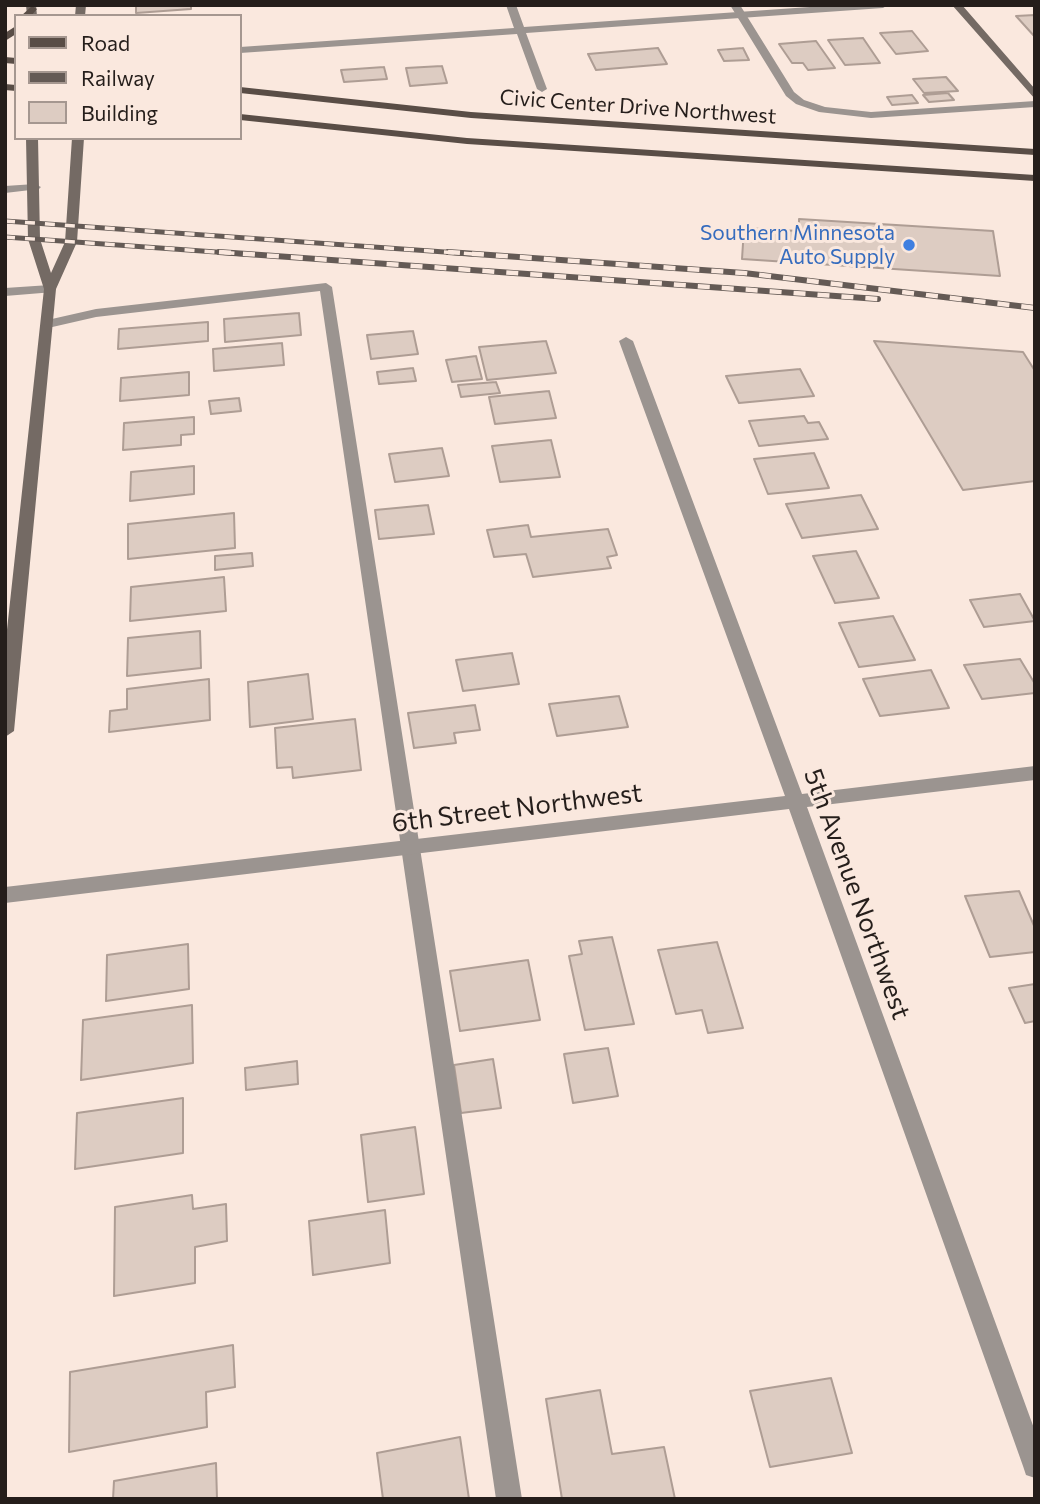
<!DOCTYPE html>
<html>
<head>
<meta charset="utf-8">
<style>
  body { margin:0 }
  #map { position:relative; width:1040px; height:1504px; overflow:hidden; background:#fae8de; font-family:Commissioner,sans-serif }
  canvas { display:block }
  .frame { position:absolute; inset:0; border:7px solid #251e1b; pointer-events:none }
  .legend { position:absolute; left:14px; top:14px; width:228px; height:126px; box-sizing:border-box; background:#fae8de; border:2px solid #a59790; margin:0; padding:9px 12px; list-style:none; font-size:21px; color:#251e1b }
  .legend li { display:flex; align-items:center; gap:14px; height:35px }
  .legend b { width:35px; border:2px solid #a59790 }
</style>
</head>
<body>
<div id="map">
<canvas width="1040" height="1504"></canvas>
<div class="frame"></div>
<ul class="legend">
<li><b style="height:9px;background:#594d46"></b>Road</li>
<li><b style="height:9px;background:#645a55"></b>Railway</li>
<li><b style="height:19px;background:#ddccc2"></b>Building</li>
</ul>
</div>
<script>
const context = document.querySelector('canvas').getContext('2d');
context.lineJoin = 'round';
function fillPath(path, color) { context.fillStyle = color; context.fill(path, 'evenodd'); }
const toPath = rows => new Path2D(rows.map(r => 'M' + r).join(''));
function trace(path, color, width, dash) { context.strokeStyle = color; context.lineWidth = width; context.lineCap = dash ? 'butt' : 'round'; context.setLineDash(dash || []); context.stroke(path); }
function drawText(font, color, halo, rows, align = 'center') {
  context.font = font + ' Commissioner,sans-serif'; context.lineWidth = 6; context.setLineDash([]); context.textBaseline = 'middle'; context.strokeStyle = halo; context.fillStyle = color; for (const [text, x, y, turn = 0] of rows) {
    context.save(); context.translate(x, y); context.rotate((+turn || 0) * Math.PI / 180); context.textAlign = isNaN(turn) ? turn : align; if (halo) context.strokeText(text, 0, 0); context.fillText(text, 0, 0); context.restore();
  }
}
const building = toPath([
  [136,5,191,5,191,9,136,13,136,5],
  [1035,15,1035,37,1016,16,1035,15],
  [912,31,928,51,896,54,880,33,912,31],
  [863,38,880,63,845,65,828,40,863,38],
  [816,41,835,68,808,70,803,63,792,63,779,44,816,41],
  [658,48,667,64,596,70,588,54,658,48],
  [743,48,749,60,724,61,718,50,743,48],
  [442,66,447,83,410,86,406,68,442,66],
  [384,67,387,79,344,82,341,70,384,67],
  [946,77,958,91,924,93,913,79,946,77],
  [948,93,954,100,929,102,923,95,948,93],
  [912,95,918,103,892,105,887,97,912,95],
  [799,219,993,231,1000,276,742,259,744,228,799,231,799,219],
  [299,313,301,335,225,342,224,319,299,313],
  [208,322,208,341,118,349,119,329,208,322],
  [413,331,418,354,371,359,367,335,413,331],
  [546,341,556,373,487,380,479,347,546,341],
  [874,341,1023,352,1035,371,1035,481,963,490,874,341],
  [282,343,284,365,214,371,213,349,282,343],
  [476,356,482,379,452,382,446,360,476,356],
  [413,368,416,381,379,384,377,372,413,368],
  [800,369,814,396,739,403,726,376,800,369],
  [189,372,189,395,120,401,121,378,189,372],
  [496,382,500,393,461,397,458,385,496,382],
  [549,391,556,418,495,424,489,397,549,391],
  [239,398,241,411,211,414,209,401,239,398],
  [804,416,808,423,819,422,828,439,759,446,749,421,804,416],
  [194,417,194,434,181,435,181,445,123,450,124,423,194,417],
  [551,440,560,477,500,482,492,446,551,440],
  [442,448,449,476,395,482,389,454,442,448],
  [814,453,829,488,768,494,754,459,814,453],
  [194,466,194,494,130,501,131,472,194,466],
  [861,495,878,529,802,538,786,504,861,495],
  [428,505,434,534,379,539,375,510,428,505],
  [234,513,235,548,128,559,128,524,234,513],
  [528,525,531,537,608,529,617,555,607,557,611,568,533,577,526,554,494,557,487,530,528,525],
  [856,551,879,598,835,603,813,556,856,551],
  [252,553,253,566,215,570,215,556,252,553],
  [224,577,226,611,130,621,131,587,224,577],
  [1020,594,1035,621,984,627,970,600,1020,594],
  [893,616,915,660,859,667,839,623,893,616],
  [200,631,201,668,127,676,128,638,200,631],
  [512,653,519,684,463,691,456,660,512,653],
  [1020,659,1035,684,1035,693,982,699,964,665,1020,659],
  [931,670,949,708,880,716,863,679,931,670],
  [308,674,313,719,250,727,248,682,308,674],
  [209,679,210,720,109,732,110,711,127,709,127,689,209,679],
  [619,696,628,727,557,736,549,704,619,696],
  [475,705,480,730,454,733,456,743,414,748,408,713,475,705],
  [355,719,361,770,293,778,292,767,277,768,275,728,355,719],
  [1019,891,1035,928,1035,952,990,957,965,896,1019,891],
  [612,937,634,1024,585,1030,569,956,582,954,579,941,612,937],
  [717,942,743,1028,708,1033,702,1010,676,1014,658,950,717,942],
  [188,944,189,989,106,1001,107,955,188,944],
  [528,960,540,1020,460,1031,450,971,528,960],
  [1035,984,1035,1021,1025,1023,1009,988,1035,984],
  [192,1005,193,1063,81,1080,83,1020,192,1005],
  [608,1048,618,1096,573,1103,564,1054,608,1048],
  [493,1059,501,1108,461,1113,454,1065,493,1059],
  [297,1061,298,1084,246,1090,245,1068,297,1061],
  [183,1098,183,1153,75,1169,77,1113,183,1098],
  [415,1127,424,1194,368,1202,361,1135,415,1127],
  [192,1195,193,1209,226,1204,227,1241,195,1247,195,1283,114,1296,115,1207,192,1195],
  [385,1210,390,1263,313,1275,309,1221,385,1210],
  [233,1345,235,1387,206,1392,207,1427,69,1452,70,1372,233,1345],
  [831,1378,852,1453,770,1467,750,1391,831,1378],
  [600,1390,612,1454,664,1447,675,1499,562,1499,546,1399,600,1390],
  [460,1437,469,1499,383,1499,377,1453,460,1437],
  [216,1463,217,1499,113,1499,114,1481,216,1463]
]);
const lane = toPath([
  [730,5,740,5,794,92,804,100,825,107,871,112,1035,101,1035,107,871,118,819,112,796,104,786,96,730,5],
  [35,184,41,187,39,189,5,193,5,186,35,184],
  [326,283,332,287,522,1499,496,1499,320,291,96,317,48,328,41,324,43,321,96,309,326,283]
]);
const street = toPath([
  [506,5,516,5,524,27,838,5,888,5,883,8,526,33,547,89,542,92,537,89,517,34,240,53,240,47,514,28,506,5],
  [50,285,56,289,54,292,5,296,5,288,50,285],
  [626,337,633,341,802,794,1035,766,1035,780,807,807,1035,1431,1035,1478,1026,1475,1023,1466,789,809,5,903,5,887,785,796,619,341,626,337]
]);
const secondary = toPath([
  [26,5,36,5,37,16,27,16,26,5],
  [76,5,86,5,85,16,75,16,76,5],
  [952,5,962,5,1035,89,1035,99,952,5],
  [26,138,38,138,40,239,51,273,65,242,72,138,84,138,77,242,56,289,14,731,5,737,5,648,44,289,28,239,26,138]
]);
const primary = toPath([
  [32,6,37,9,31,16,21,16,32,6],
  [16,26,16,34,5,41,5,33,16,26],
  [5,57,16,58,16,64,5,63,5,57],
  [5,84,16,85,16,91,5,90,5,84],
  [240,87,471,112,1035,149,1035,155,471,118,240,93,240,87],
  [240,114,467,138,1035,175,1035,181,467,144,240,120,240,114]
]);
const railFar1 = toPath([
  [5,221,473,254],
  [5,237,244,254]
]);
const rail = toPath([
  [219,252,878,299],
  [448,252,744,273,1035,308]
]);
const markers = [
  [909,245,7,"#3f7fe0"]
];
const farStreetnames = [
  ["Civic Center Drive Northwest",638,107,4]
];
const farShopnames = [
  ["Southern Minnesota",895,233],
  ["Auto Supply",895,257]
];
const streetNames = [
  ["6th Street Northwest",517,808,-7],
  ["5th Avenue Northwest",857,894,70]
];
fillPath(building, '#ddccc2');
trace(building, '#ae9d94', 2);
fillPath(lane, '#9b9490');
fillPath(street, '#9b9490');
fillPath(secondary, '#746a64');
fillPath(primary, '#594d46');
trace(railFar1, '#645a55', 5);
trace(rail, '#645a55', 6);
trace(railFar1, '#fae8de', 3.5, [10]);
trace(rail, '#fae8de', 4.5, [12]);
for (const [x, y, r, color] of markers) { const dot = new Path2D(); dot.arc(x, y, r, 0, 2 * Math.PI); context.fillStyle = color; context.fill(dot); trace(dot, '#fae8de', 2.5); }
drawText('21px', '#251e1b', '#fae8de', farStreetnames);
drawText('21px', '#366cbe', '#fae8de', farShopnames, 'right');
drawText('26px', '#251e1b', '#fae8de', streetNames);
</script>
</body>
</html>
